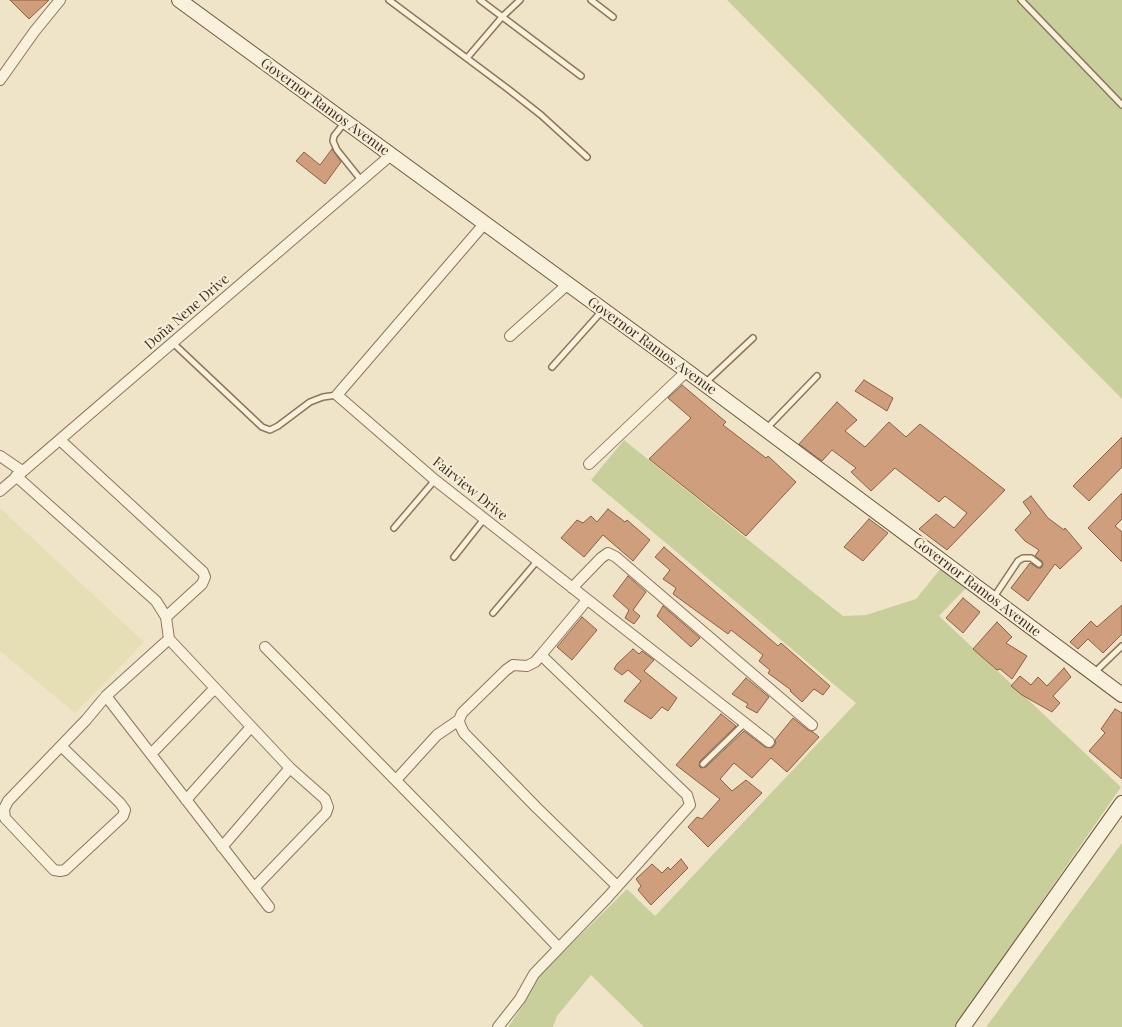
<!DOCTYPE html>
<html>
<head>
<meta charset="utf-8">
<style>
  body { margin:0 }
  canvas { display:block; background:#f0e4c8 }
</style>
</head>
<body>
<canvas width="1122" height="1027"></canvas>
<script>
const context = document.querySelector('canvas').getContext('2d');
context.lineJoin = 'round';
function fillPath(path, color) { context.fillStyle = color; context.fill(path, 'evenodd'); }
const toPath = rows => new Path2D(rows.map(r => 'M' + r).join(''));
function trace(path, color, width, dash) { context.strokeStyle = color; context.lineWidth = width; context.lineCap = dash ? 'butt' : 'round'; context.setLineDash(dash || []); context.stroke(path); }
function drawText(font, color, halo, rows, align = 'center') {
  context.font = font + ' "Playfair Display",serif'; context.lineWidth = 4; context.setLineDash([]); context.textBaseline = 'middle'; context.strokeStyle = halo; context.fillStyle = color; for (const [text, x, y, turn = 0] of rows) {
    context.save(); context.translate(x, y); context.rotate((+turn || 0) * Math.PI / 180); context.textAlign = isNaN(turn) ? turn : align; if (halo) context.strokeText(text, 0, 0); context.fillText(text, 0, 0); context.restore();
  }
}
const farmland = toPath([
  [0,508,144,642,75,713,0,651]
]);
const green = toPath([
  [727,0,1122,0,1122,399],
  [624,440,843,616,866,615,916,599,941,568,966,588,939,616,1121,787,955,1027,644,1027,591,975,557,1016,553,1027,508,1027,524,1004,537,978,627,889,655,916,856,703,591,480],
  [1122,843,1122,1027,986,1027]
]);
const building = toPath([
  [10,0,49,0,29,19,10,0],
  [332,149,341,162,325,184,296,161,304,152,320,165,332,149],
  [864,380,893,398,887,411,855,391,864,380],
  [682,385,726,422,723,425,766,458,768,456,796,482,746,536,649,459,691,418,668,398,682,385],
  [837,402,857,420,845,431,865,447,889,422,906,437,920,424,1005,490,947,550,919,529,936,514,954,528,967,513,945,496,939,502,895,468,871,491,851,472,856,468,832,450,822,461,799,444,837,402],
  [1122,437,1122,467,1089,501,1073,486,1122,437],
  [1122,493,1122,519,1115,526,1122,532,1122,562,1088,528,1122,493],
  [1031,496,1048,518,1064,530,1065,528,1082,548,1060,569,1055,564,1028,601,1011,588,1030,563,1038,568,1041,568,1043,565,1042,561,1035,556,1039,550,1025,541,1015,530,1031,513,1023,502,1031,496],
  [608,509,625,522,627,520,650,540,633,561,603,535,584,557,561,538,577,520,583,523,591,516,597,522,608,509],
  [869,519,888,533,863,561,844,547,869,519],
  [664,547,778,646,781,643,830,686,823,695,814,689,802,702,790,691,791,690,768,673,770,670,759,661,763,655,731,630,728,634,673,594,676,588,663,579,670,570,655,557,664,547],
  [628,576,646,592,633,610,640,616,634,624,625,618,629,610,613,596,628,576],
  [963,598,980,612,963,633,946,618,963,598],
  [1122,605,1122,634,1103,653,1088,639,1078,649,1070,642,1091,621,1097,627,1122,605],
  [663,606,700,638,691,647,657,616,663,606],
  [582,617,597,630,572,660,557,647,582,617],
  [997,622,1012,637,1006,643,1027,656,1012,679,1000,669,997,670,973,649,997,622],
  [633,649,639,654,642,651,654,660,644,671,677,698,668,711,662,707,651,719,624,701,641,681,628,670,622,675,614,669,617,664,633,649],
  [1064,668,1071,677,1053,696,1060,703,1052,712,1022,695,1011,686,1020,676,1031,685,1038,677,1047,686,1064,668],
  [746,678,769,697,757,713,746,707,748,704,732,694,746,678],
  [1115,709,1122,713,1122,779,1089,751,1105,733,1101,729,1115,709],
  [721,714,736,726,700,761,699,766,701,768,706,767,744,731,765,747,772,748,776,743,775,740,793,718,808,730,813,732,819,737,787,772,771,758,752,778,734,763,720,779,732,791,746,780,762,793,708,847,688,827,697,817,702,819,720,799,676,765,721,714],
  [681,859,688,868,651,905,638,890,641,886,636,879,652,864,662,873,668,867,670,870,681,859]
]);
const service = toPath([
  [389,0,508,89,541,115,587,157],
  [480,0,581,76],
  [591,0,613,17],
  [1021,0,1122,105],
  [467,58,502,17,520,0],
  [345,122,334,136,333,141,337,150,361,180],
  [173,343,262,427,270,430,278,426,310,402,323,397,337,395],
  [552,367,602,311],
  [704,384,753,338],
  [767,428,817,376],
  [394,528,435,480],
  [454,557,484,519],
  [994,597,1018,561,1023,558,1031,558,1039,564],
  [493,613,538,560],
  [1095,672,1122,646],
  [703,764,745,723]
]);
const minor = toPath([
  [0,80,34,32,60,0],
  [485,223,337,395,435,480,769,742],
  [510,336,568,284],
  [60,440,203,572,205,577,202,584,166,617],
  [0,456,22,471],
  [589,464,687,371],
  [16,476,156,601,166,617,169,639,290,768,325,799,328,807,326,813,254,888],
  [0,491,391,155],
  [572,588,601,558,608,553,616,557,812,725],
  [265,647,514,901,558,947],
  [541,655,535,662,527,666,513,665,506,670,462,713,459,720,460,725,464,733,536,807,617,886],
  [106,696,269,907],
  [61,746,120,803,125,810,123,816,65,870,60,871,54,870,5,818,4,809,8,801,86,720,106,696,169,639],
  [151,754,215,688],
  [396,780,437,735,459,720],
  [186,800,251,727],
  [222,847,290,768],
  [498,1027,520,999,534,974,607,898,690,805,687,795,541,655,587,600]
]);
const secondary = toPath([
  [179,0,687,371,1122,695],
  [963,1027,1122,803]
]);
const streetNames = [
  ["Governor Ramos Avenue",325,107,36],
  ["Doña Nene Drive",187,312,-41],
  ["Governor Ramos Avenue",652,346,36],
  ["Fairview Drive",470,489,39],
  ["Governor Ramos Avenue",977,587,37]
];
fillPath(farmland, '#e6deb5');
fillPath(green, '#c9cf9b');
fillPath(building, '#cf9f7d');
trace(building, '#8d5f41', 1);
trace(service, '#8d765c', 8);
trace(minor, '#8d765c', 12);
trace(secondary, '#6f573f', 16);
trace(service, '#faf1dc', 5);
trace(minor, '#faf1dc', 10);
trace(secondary, '#faf1dc', 14);
drawText('14px', '#3d2e20', '#f7eed8', streetNames);
</script>
</body>
</html>
